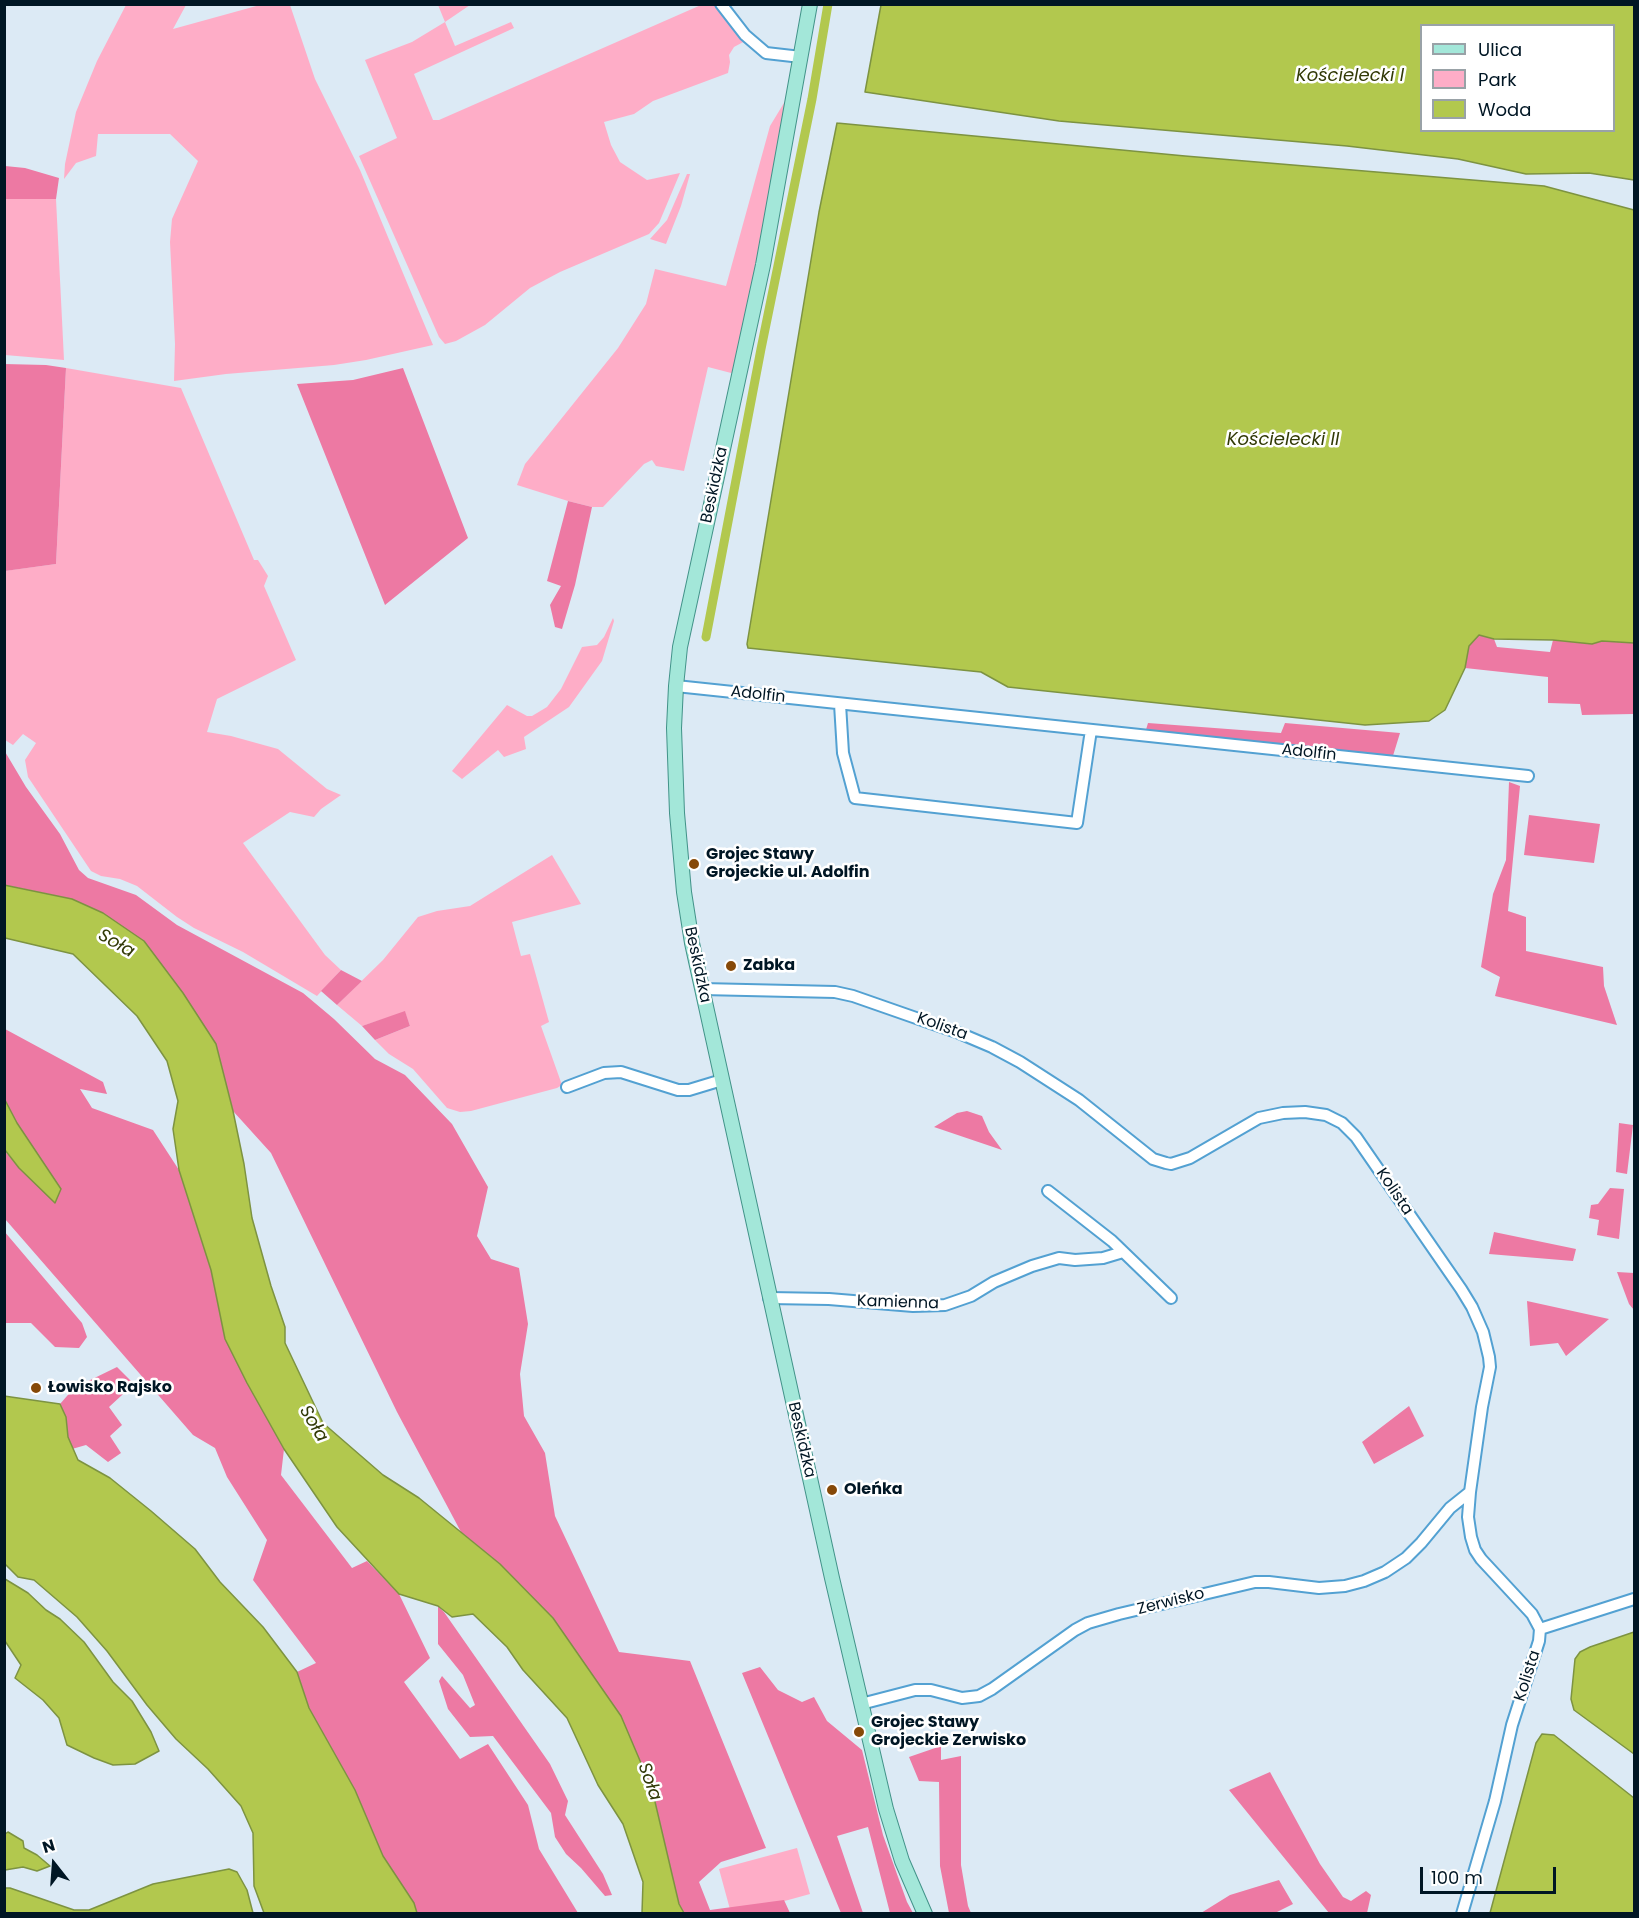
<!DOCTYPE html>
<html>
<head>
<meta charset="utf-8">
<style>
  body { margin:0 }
  #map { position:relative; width:1639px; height:1918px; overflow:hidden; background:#dceaf5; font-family:Poppins,sans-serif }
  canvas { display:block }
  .frame { position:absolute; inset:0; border:6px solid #001624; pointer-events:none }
  .legend { position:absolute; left:1420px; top:24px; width:195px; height:108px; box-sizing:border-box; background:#fff; border:2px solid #99a2a7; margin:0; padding:8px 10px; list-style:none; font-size:18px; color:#001624 }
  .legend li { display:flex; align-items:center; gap:12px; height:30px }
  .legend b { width:30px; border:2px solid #99a2a7 }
  .north { position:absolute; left:24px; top:1834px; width:60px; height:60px; -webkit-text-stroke:4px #fff; paint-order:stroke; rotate:343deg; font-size:16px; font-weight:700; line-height:24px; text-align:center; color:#001624 }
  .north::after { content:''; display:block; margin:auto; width:21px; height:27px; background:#001624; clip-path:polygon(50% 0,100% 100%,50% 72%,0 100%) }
  .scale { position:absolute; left:1420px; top:1867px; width:136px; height:27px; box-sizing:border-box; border:3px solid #001624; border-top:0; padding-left:8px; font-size:18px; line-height:21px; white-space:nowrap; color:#001624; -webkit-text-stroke:4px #fff; paint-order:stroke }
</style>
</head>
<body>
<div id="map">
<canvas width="1639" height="1918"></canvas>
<div class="frame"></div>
<ul class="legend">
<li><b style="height:8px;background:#a3e7d9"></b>Ulica</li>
<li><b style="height:16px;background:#feadc7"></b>Park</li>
<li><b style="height:16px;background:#b2c84e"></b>Woda</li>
</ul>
<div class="north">N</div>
<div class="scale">100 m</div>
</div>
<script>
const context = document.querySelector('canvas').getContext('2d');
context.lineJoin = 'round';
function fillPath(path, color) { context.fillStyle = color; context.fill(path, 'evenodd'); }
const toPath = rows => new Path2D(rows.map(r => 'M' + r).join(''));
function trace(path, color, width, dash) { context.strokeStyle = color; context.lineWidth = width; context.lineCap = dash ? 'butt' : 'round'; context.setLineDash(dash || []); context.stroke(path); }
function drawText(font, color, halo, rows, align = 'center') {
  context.font = font + ' Poppins,sans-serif'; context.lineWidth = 5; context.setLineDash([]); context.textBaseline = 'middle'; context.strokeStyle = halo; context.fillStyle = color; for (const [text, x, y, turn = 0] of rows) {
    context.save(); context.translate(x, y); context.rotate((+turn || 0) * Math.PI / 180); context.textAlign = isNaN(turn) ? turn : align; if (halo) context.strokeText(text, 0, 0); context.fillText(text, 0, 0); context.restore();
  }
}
const green = toPath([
  [126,5,186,5,173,29,260,5,290,5,315,79,360,170,433,345,366,360,334,365,226,374,174,381,175,344,170,242,172,219,198,161,170,134,98,134,96,156,76,163,64,179,65,164,76,112,97,61],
  [438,5,470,5,445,22,455,46,511,22,514,28,414,74,433,120,439,120,701,5,716,5,747,40,734,47,729,55,730,62,728,73,653,101,634,114,604,122,611,145,620,162,647,180,680,173,659,223,649,234,560,272,530,288,485,325,456,341,445,344,439,337,359,156,397,138,365,60,412,42,445,22],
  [793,88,735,374,708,367,684,471,656,466,652,460,644,464,603,507,592,507,568,501,517,485,525,464,618,348,646,304,655,269,726,286,770,126],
  [687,174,690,174,681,206,666,244,650,239,667,220],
  [4,199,56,199,64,360,5,355],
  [66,368,181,388,254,560,258,560,268,576,264,586,296,660,217,699,207,732,231,736,278,749,327,789,341,795,321,809,314,817,290,812,243,843,325,955,341,970,317,996,243,952,194,928,177,917,137,886,120,879,101,876,91,871,28,777,25,760,36,743,23,734,13,745,5,740,4,571,56,564],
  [613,618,614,621,602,661,569,707,524,737,526,749,504,757,498,750,462,779,452,771,507,705,527,716,532,716,547,707,561,689,582,647,597,645,604,637],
  [552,855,581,904,512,922,521,956,530,954,549,1022,541,1026,562,1085,557,1088,471,1111,460,1112,447,1108,413,1069,389,1054,375,1040,410,1026,405,1012,362,1026,337,1005,383,960,418,917,437,911,470,906],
  [797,1848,810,1894,741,1913,731,1913,719,1869]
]);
const forest = toPath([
  [5,166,25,168,59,178,56,199,5,199],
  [4,364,46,365,66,368,56,564,5,571],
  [403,368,468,538,385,605,297,384,353,380],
  [568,501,592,507,575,585,562,629,555,627,550,605,561,586,547,581],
  [1479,635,1494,639,1497,647,1550,652,1553,640,1592,644,1602,641,1634,643,1633,714,1582,715,1580,704,1548,703,1548,677,1465,668,1469,646],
  [1148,723,1281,733,1285,723,1400,733,1392,759,1145,733],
  [4,750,26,787,60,834,79,870,88,878,136,895,177,925,303,993,334,1019,375,1059,405,1075,452,1124,488,1187,477,1236,491,1259,519,1268,528,1324,520,1374,524,1416,545,1453,555,1516,619,1652,690,1661,766,1848,721,1862,699,1882,710,1910,784,1900,790,1913,684,1913,679,1904,652,1789,553,1618,500,1564,461,1532,397,1412,271,1153,233,1111,216,1044,72,899,5,885],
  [1509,782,1520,786,1508,911,1526,917,1526,951,1603,967,1604,986,1617,1025,1495,996,1500,977,1481,967,1493,894,1506,860],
  [1529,815,1600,824,1594,863,1524,855],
  [341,970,362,981,337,1005,321,991],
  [405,1011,410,1026,375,1040,362,1026],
  [5,1029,103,1082,107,1094,80,1089,92,1108,153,1130,179,1170,211,1270,225,1339,247,1383,284,1449,281,1475,352,1568,367,1561,399,1594,430,1658,404,1682,460,1759,488,1744,528,1805,539,1849,578,1913,417,1913,414,1903,383,1856,355,1790,309,1708,297,1672,316,1663,253,1580,267,1540,227,1477,215,1448,193,1435,5,1219,4,1150,19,1168,17,1123,5,1100],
  [967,1111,982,1116,989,1132,1002,1150,934,1127,957,1113],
  [1619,1123,1633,1125,1627,1174,1616,1172],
  [1610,1188,1624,1189,1619,1239,1597,1235,1599,1220,1589,1218,1591,1205,1598,1204],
  [4,1231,82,1323,87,1337,79,1348,55,1347,31,1323,5,1323],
  [1494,1232,1576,1249,1573,1261,1489,1254],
  [1617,1272,1634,1273,1634,1310,1629,1304],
  [1527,1301,1609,1319,1566,1356,1558,1343,1530,1346],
  [117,1367,134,1384,109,1407,122,1425,110,1436,121,1453,108,1462,86,1445,72,1449,68,1437,66,1417,60,1404,74,1388],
  [1409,1406,1424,1436,1374,1464,1362,1442],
  [438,1606,444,1612,550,1764,568,1801,565,1815,603,1874,612,1895,605,1896,581,1868,566,1854,555,1837,551,1813,493,1736,470,1737,448,1709,439,1681,442,1676,470,1708,475,1705,463,1675,438,1644],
  [760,1667,778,1690,802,1702,814,1697,827,1721,862,1750,883,1835,907,1902,913,1913,890,1913,868,1827,837,1836,863,1913,841,1913,742,1673],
  [941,1746,941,1760,961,1756,961,1865,968,1906,971,1913,949,1913,940,1866,939,1782,919,1781,909,1757],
  [1270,1772,1320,1864,1343,1897,1351,1901,1366,1891,1371,1895,1367,1913,1329,1913,1229,1790],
  [1279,1880,1293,1904,1275,1913,1201,1913,1230,1895]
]);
const water = toPath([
  [881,5,1634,5,1634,180,1589,173,1526,174,1458,159,1347,146,1059,121,865,92,881,5],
  [1422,26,1614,26,1614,130,1422,130,1422,26],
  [837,123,1185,156,1544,186,1634,210,1634,643,1602,641,1592,644,1553,640,1494,639,1479,635,1469,646,1465,668,1445,710,1429,721,1365,725,1008,687,981,672,748,648,747,644,819,212,837,123],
  [4,885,72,899,103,913,144,941,183,993,216,1044,233,1111,244,1164,252,1218,271,1286,285,1327,285,1343,323,1423,383,1475,419,1498,500,1564,553,1618,621,1716,652,1789,679,1904,684,1913,642,1913,643,1882,623,1824,598,1785,567,1718,523,1670,507,1647,473,1614,452,1617,438,1606,399,1594,337,1527,284,1449,247,1383,225,1339,211,1270,179,1170,173,1129,178,1101,167,1061,137,1016,73,954,5,938,4,885],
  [5,1100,17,1123,61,1189,55,1203,19,1168,5,1150,5,1100],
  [4,1396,60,1404,66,1417,68,1437,78,1460,110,1478,151,1511,195,1549,220,1582,263,1627,297,1672,309,1708,355,1790,383,1856,414,1903,417,1913,264,1913,254,1886,253,1833,241,1806,208,1769,176,1739,147,1705,107,1651,77,1617,34,1580,18,1577,5,1564,4,1396],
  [5,1579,28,1593,46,1610,60,1619,84,1642,113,1682,132,1701,151,1732,159,1751,135,1764,113,1765,94,1758,67,1745,59,1718,43,1700,15,1678,21,1665,5,1641,5,1579],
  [1634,1632,1634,1754,1574,1710,1571,1699,1575,1659,1580,1652,1590,1647,1634,1632],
  [1542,1734,1554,1735,1634,1798,1634,1913,1490,1913,1536,1743,1542,1734],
  [8,1832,23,1841,24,1848,37,1855,50,1866,37,1871,23,1867,5,1870,5,1834,8,1832],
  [229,1869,237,1872,247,1890,253,1913,5,1913,5,1888,10,1888,74,1910,89,1910,153,1884,229,1869]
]);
const canal = toPath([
  [706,637,761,349,812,99,828,4]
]);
const minor = toPath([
  [721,4,745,35,766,53,801,57],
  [676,686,1528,776],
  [840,704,843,753,855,798,1077,823,1091,730],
  [702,989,835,992,853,996,959,1033,992,1047,1020,1062,1079,1100,1153,1159,1166,1163,1171,1164,1190,1158,1259,1118,1283,1113,1305,1112,1326,1115,1342,1123,1356,1137,1461,1289,1472,1307,1483,1332,1489,1357,1490,1367,1482,1407,1470,1492,1468,1517,1471,1537,1475,1550,1481,1559,1532,1614,1540,1629,1539,1641,1512,1725,1495,1801,1462,1914],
  [567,1087,604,1073,621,1072,678,1090,689,1090,722,1080],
  [1048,1191,1112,1241,1171,1298],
  [769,1298,829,1299,913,1306,945,1305,971,1296,994,1282,1032,1266,1059,1258,1075,1260,1103,1258,1123,1252],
  [1540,1629,1634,1599],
  [861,1704,915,1690,931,1690,962,1698,979,1696,992,1689,1075,1630,1088,1623,1119,1614,1255,1582,1269,1582,1319,1588,1345,1586,1364,1581,1385,1572,1406,1558,1421,1543,1450,1508,1470,1492]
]);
const major = toPath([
  [810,4,763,265,680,647,676,686,674,728,677,813,684,892,692,943,832,1578,886,1809,902,1861,925,1914]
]);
const markers = [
  [694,864,6,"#864908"],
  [731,966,6,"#864908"],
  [36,1388,6,"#864908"],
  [832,1490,6,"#864908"],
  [859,1732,6,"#864908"]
];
const streetNames = [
  ["Beskidzka",715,485,-78],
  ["Adolfin",758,695,6],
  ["Adolfin",1309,753,6],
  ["Beskidzka",697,965,78],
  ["Kolista",942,1027,20],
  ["Kolista",1394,1192,56],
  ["Kamienna",898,1303,2],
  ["Beskidzka",801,1440,77],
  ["Zerwisko",1171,1602,-14],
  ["Kolista",1528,1676,-72]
];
const poiNames = [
  ["Grojec Stawy",706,855],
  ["Grojeckie ul. Adolfin",706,873],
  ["Zabka",743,966],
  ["Łowisko Rajsko",48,1388],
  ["Oleńka",844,1490],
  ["Grojec Stawy",871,1723],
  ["Grojeckie Zerwisko",871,1741]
];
const waterNames = [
  ["Kościelecki I",1350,76],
  ["Kościelecki II",1283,440],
  ["Soła",116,944,30],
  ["Soła",313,1424,59],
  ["Soła",649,1782,70]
];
fillPath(green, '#feadc7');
fillPath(forest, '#ed79a3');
fillPath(water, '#b2c84e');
trace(water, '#7d9341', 1.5);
trace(canal, '#b2c84e', 9);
trace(minor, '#53a1d2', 14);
trace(major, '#429389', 16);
trace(minor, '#fff', 10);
trace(major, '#a3e7d9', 14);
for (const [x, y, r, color] of markers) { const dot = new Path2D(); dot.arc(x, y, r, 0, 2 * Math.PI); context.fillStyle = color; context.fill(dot); trace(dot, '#fff', 2); }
drawText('16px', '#001624', '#fff', streetNames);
drawText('bold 16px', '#001624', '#fff', poiNames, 'left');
drawText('italic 18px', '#323a07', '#fff', waterNames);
</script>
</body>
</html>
